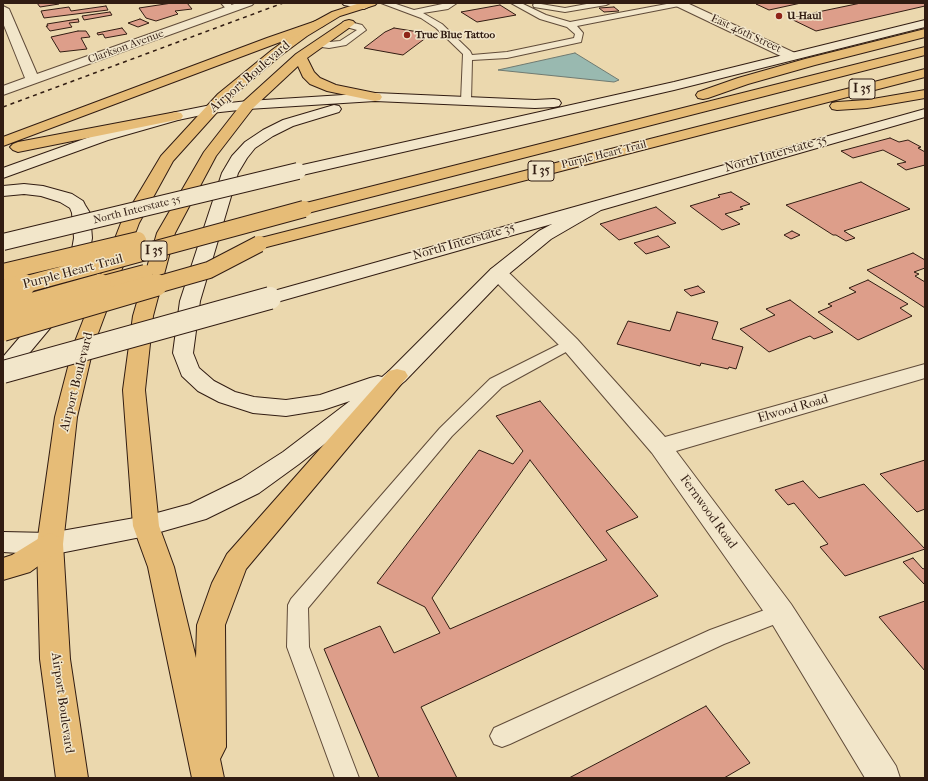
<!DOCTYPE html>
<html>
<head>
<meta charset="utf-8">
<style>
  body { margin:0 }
  #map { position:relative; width:928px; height:781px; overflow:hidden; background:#ebd8ae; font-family:"IM FELL French Canon",serif }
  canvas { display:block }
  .frame { position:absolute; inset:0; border:4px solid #311c12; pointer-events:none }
</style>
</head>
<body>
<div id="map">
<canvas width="928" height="781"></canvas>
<div class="frame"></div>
</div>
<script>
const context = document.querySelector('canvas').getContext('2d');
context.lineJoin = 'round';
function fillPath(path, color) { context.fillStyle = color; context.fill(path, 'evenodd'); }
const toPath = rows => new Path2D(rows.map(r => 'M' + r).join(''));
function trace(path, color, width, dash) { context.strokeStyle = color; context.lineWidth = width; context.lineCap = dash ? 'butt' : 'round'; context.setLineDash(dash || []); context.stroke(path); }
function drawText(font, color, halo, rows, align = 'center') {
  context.font = font + ' "IM FELL French Canon",serif'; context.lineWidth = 3; context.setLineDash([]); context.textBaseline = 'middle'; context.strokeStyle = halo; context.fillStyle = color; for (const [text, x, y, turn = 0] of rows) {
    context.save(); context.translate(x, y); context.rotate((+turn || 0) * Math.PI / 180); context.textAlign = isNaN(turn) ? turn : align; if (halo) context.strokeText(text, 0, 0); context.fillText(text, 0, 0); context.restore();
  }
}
const water = toPath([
  [575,53,619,80,614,82,498,70,575,53]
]);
const building = toPath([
  [37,3,58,3,59,4,40,7,37,3],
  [172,3,187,3,192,9,175,11,178,14,156,21,146,18,139,8,172,3],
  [760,3,801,3,769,10,756,4,760,3],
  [861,3,925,3,925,6,816,31,789,18,861,3],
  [500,5,516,15,477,22,461,12,500,5],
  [106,6,108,10,44,18,41,11,69,7,71,11,106,6],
  [614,7,619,11,604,12,599,8,614,7],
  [110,12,112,15,84,20,82,16,110,12],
  [78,19,79,22,69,23,72,27,50,31,46,26,48,26,47,24,78,19],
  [140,19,149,23,138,27,128,23,140,19],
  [122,28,127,34,105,38,103,34,98,35,97,33,122,28],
  [394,28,431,34,403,55,364,48,385,32,394,28],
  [78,31,86,31,90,37,81,38,87,49,60,52,51,37,78,31],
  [890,138,899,142,908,140,921,147,918,148,925,152,925,165,906,170,897,164,906,162,883,150,853,158,841,151,890,138],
  [861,182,910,209,844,231,855,238,846,241,836,235,833,235,786,205,861,182],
  [731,192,750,204,740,207,743,209,725,214,740,224,722,230,690,206,720,197,718,195,731,192],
  [656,207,676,223,619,240,600,224,656,207],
  [792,231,800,235,791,239,784,235,792,231],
  [658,236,670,247,646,254,634,243,658,236],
  [913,253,925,260,925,268,914,272,919,274,915,276,925,282,925,308,867,270,913,253],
  [868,280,908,304,900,308,912,316,858,340,818,312,832,306,828,304,856,292,849,288,868,280],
  [698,286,705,292,691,296,684,290,698,286],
  [790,300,833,332,814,339,810,336,769,352,740,329,775,315,766,309,790,300],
  [677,312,718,322,712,339,743,347,736,369,729,367,728,369,701,363,700,366,617,344,628,321,670,331,677,312],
  [540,401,638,517,606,531,658,596,421,707,457,778,379,778,324,649,380,626,394,653,440,633,425,607,377,583,479,450,513,464,523,451,496,416,540,401],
  [530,460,607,560,450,629,432,598,530,460],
  [925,460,925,509,917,512,880,474,925,460],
  [803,481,819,498,864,484,925,549,845,576,820,547,828,544,794,503,788,505,775,490,803,481],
  [913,558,923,569,925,568,925,585,903,562,913,558],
  [925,601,925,671,879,617,925,601],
  [706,706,750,763,724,778,569,778,706,706]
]);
const service = toPath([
  [221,3,230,3,235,9,231,11,228,11,221,3],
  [381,3,393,3,414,10,447,3,457,3,448,9,423,13,442,24,470,51,472,55,507,52,574,38,575,34,567,27,540,19,511,3,521,3,546,15,570,22,672,3,683,4,679,6,577,26,583,33,581,42,507,58,472,60,471,101,466,104,461,101,463,54,436,28,421,18,381,3],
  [535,3,565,8,592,3,610,3,606,5,565,12,534,7,533,5,535,3],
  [346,21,362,25,366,30,346,45,329,48,314,46,313,44,317,41,329,42,340,41,357,30,343,26,342,24,343,22,346,21],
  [570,339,575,341,578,344,575,347,502,387,452,436,308,608,309,647,359,778,335,778,287,647,288,605,291,599,440,428,490,379,570,339],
  [781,604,788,607,791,613,788,619,724,644,510,744,502,747,494,744,490,736,494,728,710,630,781,604]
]);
const minor = toPath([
  [237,3,254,3,252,5,3,95,3,86,25,78,3,23,3,6,9,9,37,74,237,3],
  [672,3,687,3,795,53,797,56,795,59,791,60,787,59,674,5,672,3],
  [498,267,505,269,577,339,665,437,925,364,925,378,676,451,791,604,896,766,900,778,865,778,771,622,652,453,563,349,491,277,489,273,491,269,498,267]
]);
const secondary = toPath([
  [342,3,365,3,370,6,364,9,344,5,342,3],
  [925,20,925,27,674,90,298,176,292,174,290,171,292,168,298,166,674,82,925,20],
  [375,93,535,100,554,99,559,100,561,103,559,106,554,107,535,108,375,101,248,109,211,113,178,120,108,140,3,178,3,168,98,134,176,112,211,105,248,101,375,93],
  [334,105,339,106,341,109,339,112,293,126,273,136,255,148,247,158,238,173,200,301,193,353,199,368,214,381,235,392,254,397,286,400,320,395,370,378,378,376,382,377,389,371,491,269,539,231,552,224,270,304,263,302,260,298,263,294,925,109,925,117,601,210,551,239,505,277,405,381,299,464,259,493,206,519,146,536,50,555,3,552,3,532,50,533,146,516,190,504,241,479,283,452,350,401,323,410,286,416,253,413,219,402,198,391,182,376,173,353,180,301,222,173,232,156,245,142,263,130,283,120,334,105],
  [24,184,43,186,72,194,83,201,85,205,90,213,92,238,88,261,82,277,75,279,68,277,66,273,70,261,74,238,72,213,70,208,60,202,41,196,24,194,3,196,3,186,24,184],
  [55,302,62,304,65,308,51,327,11,375,3,377,3,357,48,304,55,302]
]);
const primary = toPath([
  [360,3,377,3,375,5,340,16,307,36,280,56,228,100,173,161,139,223,94,344,77,417,63,544,70,659,88,778,56,778,40,659,37,544,55,417,74,344,121,223,161,156,218,94,272,50,299,30,332,12,360,3],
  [349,20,353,21,355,23,353,25,307,58,314,72,320,78,336,85,380,94,382,97,380,100,375,101,327,91,310,84,303,77,298,66,253,108,216,156,175,233,153,316,145,390,159,526,174,567,196,658,197,625,212,583,227,554,389,371,397,369,405,371,408,376,246,569,225,625,226,747,220,759,224,778,192,778,148,567,133,526,123,390,133,316,157,233,204,152,243,102,296,54,345,21,349,20]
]);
const motorway = toPath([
  [319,20,323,22,325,24,323,26,3,146,3,137,267,38,319,20],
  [925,29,925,37,815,65,748,84,708,98,703,99,698,98,696,95,698,92,738,78,805,59,925,29],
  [925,47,925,55,304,214,298,213,296,209,298,205,925,47],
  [925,69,925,77,259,249,253,248,250,244,253,240,925,69],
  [925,90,925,98,867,108,837,110,832,109,830,106,832,103,837,102,867,100,925,90],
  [176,112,181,113,183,116,181,119,18,152,13,150,10,147,13,144,18,142,176,112],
  [50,533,59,537,63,544,59,551,30,572,3,580,3,558,12,555,41,537,50,533]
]);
const rail = toPath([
  [3,107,283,3]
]);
const secondaryBridgeFar1 = toPath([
  [3,242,298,171]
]);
const secondaryBridge = toPath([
  [3,372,270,298]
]);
const motorwayBridgeFar1 = toPath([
  [3,272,138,240],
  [20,286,304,209],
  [96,286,145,273],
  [153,286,209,270,259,244]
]);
const motorwayBridge = toPath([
  [3,291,24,285],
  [3,312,100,285],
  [3,330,156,285]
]);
const markers = [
  [779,16,4,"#8f2418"],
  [407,35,4,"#8f2418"]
];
const farPoinames = [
  ["U-Haul",787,16],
  ["True Blue Tattoo",415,35]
];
const farStreetnames = [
  ["East 46th Street",746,34,25],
  ["Clarkson Avenue",126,47,-20],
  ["Purple Heart Trail",604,155,-14],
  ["North Interstate 35",137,210,-14]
];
const shields = [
  [862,89,26],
  [541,171,26],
  [154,251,26]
];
const shieldNames = [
  ["I 35",862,89],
  ["I 35",541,171],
  ["I 35",154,251]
];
const streetNames = [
  ["Airport Boulevard",250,77,-41],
  ["North Interstate 35",776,154,-16],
  ["North Interstate 35",464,242,-16],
  ["Purple Heart Trail",73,272,-15],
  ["Airport Boulevard",77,382,-76],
  ["Elwood Road",793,409,-16],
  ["Fernwood Road",708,512,54],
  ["Airport Boulevard",62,703,82]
];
fillPath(water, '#99b9b0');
trace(water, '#6f7a71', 1);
fillPath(building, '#dd9e8a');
trace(building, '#311c12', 1);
trace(service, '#604b39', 2);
trace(minor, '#604b39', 2);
trace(secondary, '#311c12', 2);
trace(primary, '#311c12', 2);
trace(motorway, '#311c12', 2);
fillPath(service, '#f2e6ca');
fillPath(minor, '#f2e6ca');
fillPath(secondary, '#f2e6ca');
fillPath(primary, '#e6bc77');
fillPath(motorway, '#e6bc77');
trace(rail, '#311c12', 1.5, [4, 4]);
trace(secondaryBridgeFar1, '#311c12', 18, []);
trace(secondaryBridge, '#311c12', 24, []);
trace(motorwayBridgeFar1, '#311c12', 18, []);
trace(motorwayBridge, '#311c12', 24, []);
trace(secondaryBridgeFar1, '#f2e6ca', 16);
trace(secondaryBridge, '#f2e6ca', 22);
trace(motorwayBridgeFar1, '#e6bc77', 16);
trace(motorwayBridge, '#e6bc77', 22);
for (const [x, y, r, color] of markers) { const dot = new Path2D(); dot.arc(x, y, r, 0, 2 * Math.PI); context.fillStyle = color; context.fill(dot); trace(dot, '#f2e6ca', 1.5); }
drawText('bold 11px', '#311c12', '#f2e6ca', farPoinames, 'left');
drawText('11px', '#311c12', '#f2e6ca', farStreetnames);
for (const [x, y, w] of shields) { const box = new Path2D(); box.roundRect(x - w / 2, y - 10, w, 20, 3); context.fillStyle = '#f2e6ca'; context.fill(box); trace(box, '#311c12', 1); }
drawText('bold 12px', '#311c12', null, shieldNames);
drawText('13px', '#311c12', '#f2e6ca', streetNames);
</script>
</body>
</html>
